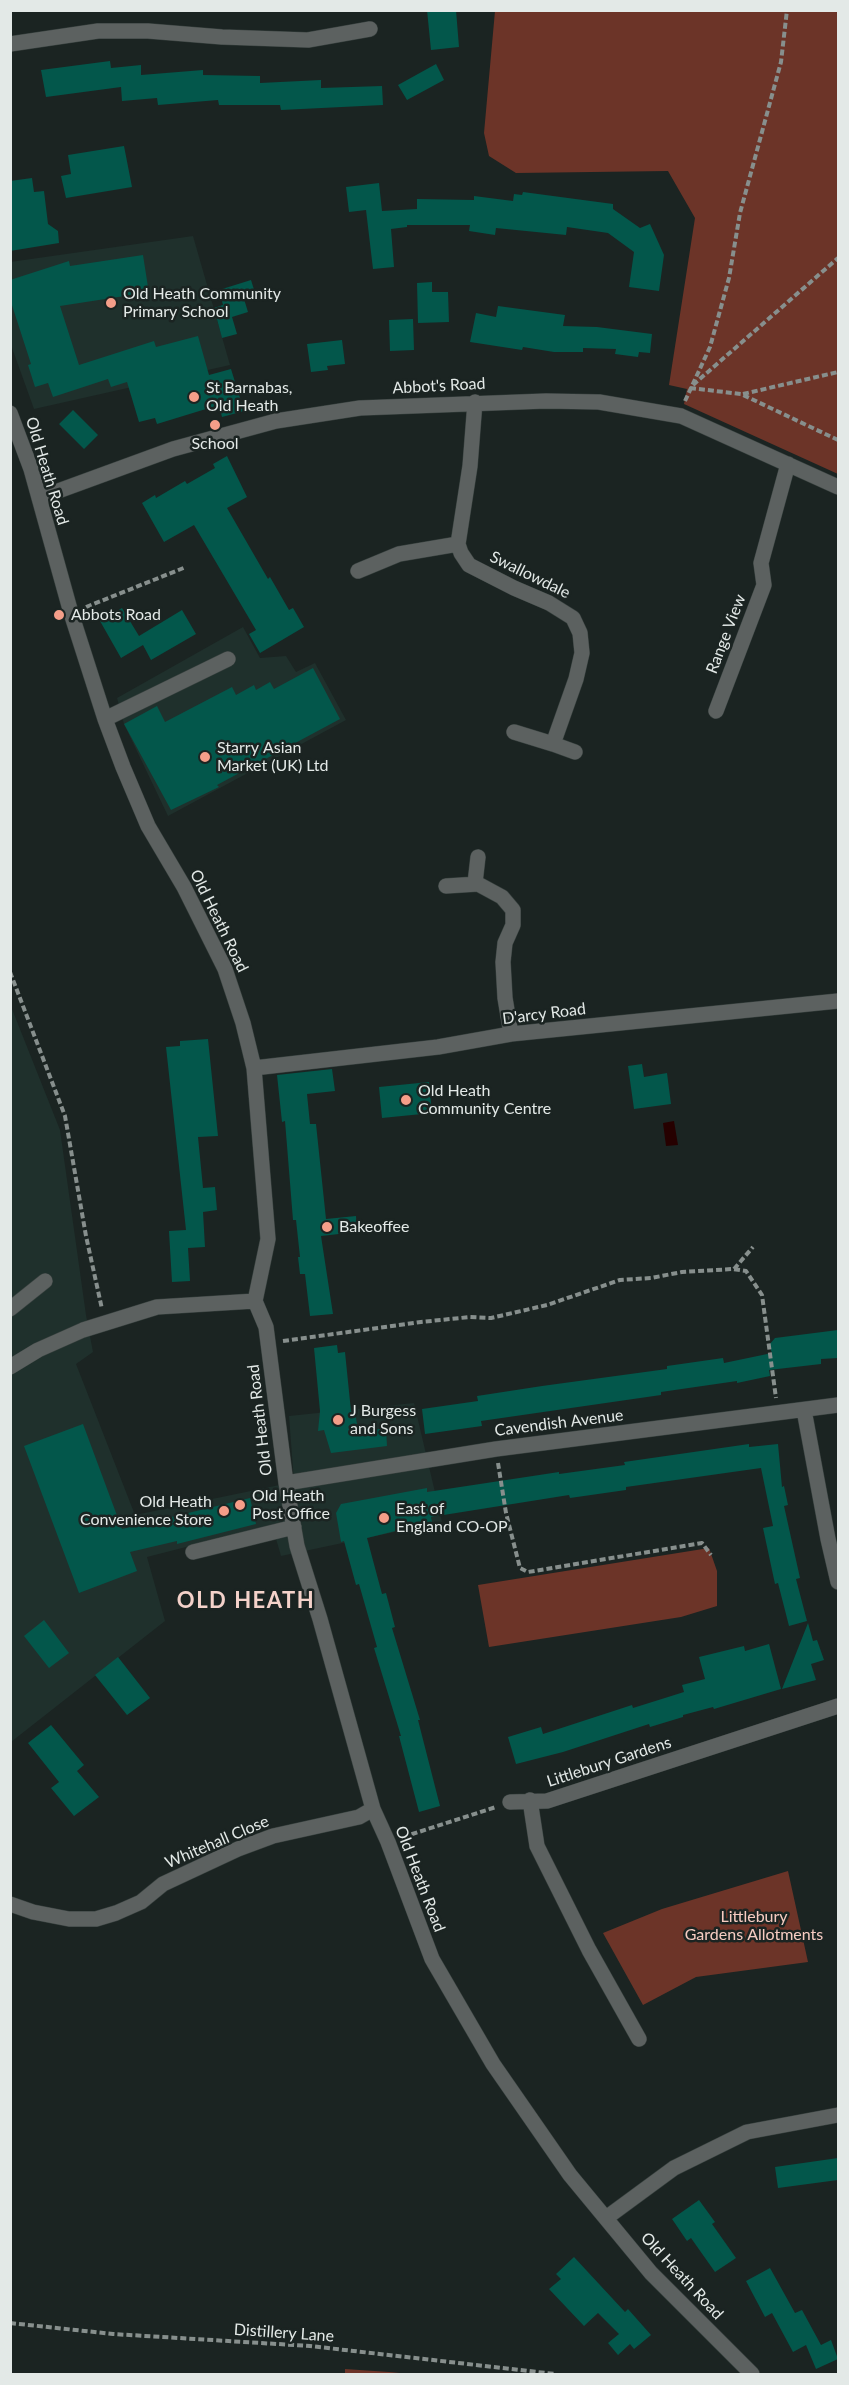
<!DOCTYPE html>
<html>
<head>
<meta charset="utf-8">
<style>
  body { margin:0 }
  #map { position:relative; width:849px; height:2385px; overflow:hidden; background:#1b2422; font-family:Lato,sans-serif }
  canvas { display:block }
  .frame { position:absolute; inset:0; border:12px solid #e3e9e7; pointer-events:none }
</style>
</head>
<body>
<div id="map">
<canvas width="849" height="2385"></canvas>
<div class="frame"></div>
</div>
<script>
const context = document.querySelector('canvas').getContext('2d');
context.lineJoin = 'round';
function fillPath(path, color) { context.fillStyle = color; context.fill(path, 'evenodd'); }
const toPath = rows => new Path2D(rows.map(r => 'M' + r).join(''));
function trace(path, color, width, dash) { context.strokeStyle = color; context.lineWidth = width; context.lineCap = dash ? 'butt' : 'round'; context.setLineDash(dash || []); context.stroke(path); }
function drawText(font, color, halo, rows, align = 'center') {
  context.font = font + ' Lato,sans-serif'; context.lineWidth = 5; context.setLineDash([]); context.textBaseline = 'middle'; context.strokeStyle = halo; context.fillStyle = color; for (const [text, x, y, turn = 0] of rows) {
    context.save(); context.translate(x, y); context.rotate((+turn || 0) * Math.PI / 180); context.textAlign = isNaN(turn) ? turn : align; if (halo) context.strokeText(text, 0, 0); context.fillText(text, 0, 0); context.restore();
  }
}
const built = toPath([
  [193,236,230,365,34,409,11,345,10,262],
  [243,627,260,658,286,656,296,672,315,663,346,720,168,816,124,724,117,698],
  [10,1004,60,1130,86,1315,93,1352,76,1364,135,1515,294,1482,289,1416,414,1403,442,1522,281,1556,272,1525,147,1557,165,1621,11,1742]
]);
const green = toPath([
  [495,11,838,11,838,474,684,404,687,389,669,385,695,218,668,171,516,173,489,156,484,133],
  [709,1548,717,1571,717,1606,681,1617,489,1647,478,1585],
  [788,1871,808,1962,696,1977,643,2005,603,1933,662,1909],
  [345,2369,389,2372,410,2374,345,2374]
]);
const water = toPath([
  [674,1121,678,1145,666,1146,663,1123]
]);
const building = toPath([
  [427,10,456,10,459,47,431,50],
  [110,61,111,68,141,65,141,75,203,70,203,75,260,76,260,83,321,80,321,88,382,86,383,105,281,110,280,105,219,105,218,100,158,105,157,98,122,101,121,87,46,97,41,70],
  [436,64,444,80,407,100,398,85],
  [124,146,132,187,66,198,61,176,71,174,68,155],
  [32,178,34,192,44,191,48,224,58,231,59,243,10,251,10,181],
  [379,183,382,211,417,209,417,199,474,200,474,196,513,201,514,194,522,195,523,192,613,204,613,209,640,228,650,224,664,255,659,291,629,287,634,252,608,233,567,227,566,235,496,228,495,235,469,231,470,225,407,225,407,227,391,229,394,267,373,269,366,210,349,212,346,187],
  [143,255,148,287,144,288,144,293,60,306,79,365,154,341,156,347,198,336,209,375,231,369,244,411,222,417,219,405,157,424,155,418,139,422,127,382,111,387,108,379,53,397,48,383,35,387,28,365,31,364,10,299,10,280,69,261,70,266],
  [251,280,256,296,244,299,248,312,232,317,237,334,222,338,214,308,223,305,219,290],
  [432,282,432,292,448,292,449,322,418,323,417,283],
  [498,306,565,315,563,326,597,327,652,334,650,353,639,352,638,357,615,354,616,349,583,348,583,352,554,352,523,347,522,350,470,342,476,313,496,317],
  [413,319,414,350,390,351,389,320],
  [342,340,345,364,327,366,328,370,311,372,307,344],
  [73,410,98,435,84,449,59,424],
  [227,456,247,497,227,508,268,579,270,577,289,610,293,608,304,627,260,653,249,634,256,630,194,525,164,542,142,503,155,495,156,498,185,481,187,484,215,468,213,464],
  [122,608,139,636,182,610,196,634,151,660,143,645,121,658,100,621],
  [313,668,340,719,217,785,219,787,171,810,124,724,157,706,165,722,232,687,236,695,254,685,256,690,270,682,274,689],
  [208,1039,218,1136,198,1137,203,1188,215,1187,217,1210,203,1212,205,1247,188,1248,190,1281,172,1282,169,1231,186,1230,166,1047,180,1046,180,1041],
  [642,1064,644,1077,667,1073,671,1104,634,1109,628,1066],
  [332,1069,335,1091,307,1094,310,1124,316,1124,326,1219,356,1216,357,1232,321,1236,333,1314,310,1316,305,1274,300,1274,298,1257,300,1257,296,1220,293,1220,285,1121,282,1122,277,1075],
  [429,1082,432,1113,382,1118,379,1087],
  [838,1330,838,1358,821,1359,821,1364,769,1370,770,1376,737,1383,737,1381,661,1392,661,1395,481,1421,482,1426,425,1434,422,1409,478,1401,477,1396,542,1386,667,1369,667,1366,723,1358,724,1363,772,1353,769,1345,775,1338],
  [337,1345,338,1353,345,1352,351,1411,355,1410,358,1432,386,1428,387,1446,331,1453,324,1430,318,1431,320,1411,314,1348],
  [83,1424,122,1529,250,1498,256,1524,177,1544,177,1541,130,1552,137,1571,79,1593,24,1446],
  [749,1444,749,1447,778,1444,782,1487,784,1486,788,1505,784,1506,800,1578,796,1579,807,1621,789,1626,778,1583,775,1584,763,1528,773,1526,761,1468,626,1487,626,1490,570,1498,569,1495,431,1517,432,1522,367,1538,382,1594,386,1593,395,1627,392,1628,420,1720,418,1720,440,1806,419,1812,399,1736,401,1736,374,1648,377,1647,359,1584,356,1585,344,1541,341,1542,336,1513,341,1504,427,1488,427,1492,559,1472,559,1474,625,1465,624,1462],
  [44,1620,69,1653,49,1668,24,1636],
  [808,1623,813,1641,817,1640,824,1660,811,1664,816,1680,782,1689],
  [769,1644,781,1689,714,1709,713,1707,683,1715,683,1717,650,1727,649,1724,563,1752,516,1764,508,1737,541,1727,543,1734,632,1705,633,1708,684,1692,682,1685,705,1679,699,1657,744,1646,745,1651],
  [118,1657,150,1698,127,1715,95,1675],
  [51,1725,84,1765,77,1771,99,1797,74,1816,51,1788,59,1782,28,1743],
  [838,2158,838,2180,778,2188,775,2167],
  [699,2200,715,2222,712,2224,736,2258,715,2272,691,2238,687,2241,672,2219],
  [574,2257,625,2312,628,2309,651,2335,634,2349,630,2344,618,2355,608,2343,619,2334,598,2313,584,2326,549,2289,561,2279,556,2274],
  [770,2268,795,2313,802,2310,821,2345,831,2340,838,2359,816,2369,806,2345,793,2352,772,2313,765,2317,746,2281]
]);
const path = toPath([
  [693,385,838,258],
  [690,388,741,394,838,440],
  [743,394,838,372],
  [685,401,710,347,729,278,740,213,781,62,787,10],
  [86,607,186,567],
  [10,972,65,1116,86,1236,102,1309],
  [734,1269,753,1247],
  [283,1341,421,1322,470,1317,491,1318,547,1305,620,1280,651,1278,682,1272,733,1269,746,1271,762,1295,776,1398],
  [498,1463,506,1513,520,1568,528,1572,702,1543,711,1555],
  [403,1837,496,1807],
  [10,2323,113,2334,310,2346,555,2374]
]);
const minor = toPath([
  [10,44,98,31,148,31,222,37,308,40,370,29],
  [475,402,470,466,458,544,461,553,469,565,514,588,549,603,573,618,580,633,582,653,576,679,553,744,514,732],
  [10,413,31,469,71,613,105,719,123,767,148,826,184,887,225,969,243,1023,254,1068,268,1239,255,1301,266,1327,286,1483,297,1546,320,1619,373,1809,388,1842,432,1959,493,2064,570,2175,651,2273,752,2374],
  [39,498,173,449,276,421,360,408,546,401,599,402,681,416,838,487],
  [358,571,399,554,458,544],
  [716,711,764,585,761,563,788,464],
  [105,719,228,659],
  [553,744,575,752],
  [478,884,475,883,478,857],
  [446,886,478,884,502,897,513,910,513,925,505,943,503,962,505,998,511,1034],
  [254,1068,438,1047,511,1034,838,1001],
  [10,1309,45,1281],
  [10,1367,38,1350,83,1330,157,1307,255,1301],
  [804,1410,828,1539,838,1582],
  [286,1483,496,1449,838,1405],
  [193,1552,294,1527],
  [530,1800,537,1846,589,1950,639,2039],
  [510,1802,547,1801,838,1706],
  [10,1904,33,1912,69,1919,96,1919,116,1913,141,1902,163,1884,238,1849,273,1836,359,1817,373,1809],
  [606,2218,674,2168,747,2132,838,2115]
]);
const markers = [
  [111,303,6,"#f49e89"],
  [194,397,6,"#f49e89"],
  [215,425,6,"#f49e89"],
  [59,615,6,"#f49e89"],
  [205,757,6,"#f49e89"],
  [406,1100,6,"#f49e89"],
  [327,1227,6,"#f49e89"],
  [338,1420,6,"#f49e89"],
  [240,1505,6,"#f49e89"],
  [224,1511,6,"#f49e89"],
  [384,1518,6,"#f49e89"]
];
const poiNames = [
  ["Old Heath Community",123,294],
  ["Primary School",123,312],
  ["St Barnabas,",206,388],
  ["Old Heath",206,406],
  ["School",215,444,"center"],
  ["Abbots Road",71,615],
  ["Starry Asian",217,748],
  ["Market (UK) Ltd",217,766],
  ["Old Heath",418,1091],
  ["Community Centre",418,1109],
  ["Bakeoffee",339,1227],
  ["J Burgess",350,1411],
  ["and Sons",350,1429],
  ["Old Heath",252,1496],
  ["Post Office",252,1514],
  ["Old Heath",212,1502,"right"],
  ["Convenience Store",212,1520,"right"],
  ["East of",396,1509],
  ["England CO-OP",396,1527]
];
const streetNames = [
  ["Abbot's Road",439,386,-3],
  ["Old Heath Road",47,471,73],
  ["Swallowdale",530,575,26],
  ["Range View",726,634,-69],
  ["Old Heath Road",219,921,64],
  ["D'arcy Road",544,1014,-7],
  ["Old Heath Road",260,1420,-97],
  ["Cavendish Avenue",559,1423,-7],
  ["Littlebury Gardens",609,1762,-18],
  ["Whitehall Close",217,1842,-23],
  ["Old Heath Road",420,1879,69],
  ["Old Heath Road",682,2276,47],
  ["Distillery Lane",284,2333,4]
];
const parkNames = [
  ["Littlebury",754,1917],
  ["Gardens Allotments",754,1935]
];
const districtNames = [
  ["OLD HEATH",246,1601]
];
fillPath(built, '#1f302c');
fillPath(green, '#6c3428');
fillPath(water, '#260000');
fillPath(building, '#03574b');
trace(minor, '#37403e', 16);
trace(path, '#878f8d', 4, [6, 3]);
trace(minor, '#5c6160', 15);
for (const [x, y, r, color] of markers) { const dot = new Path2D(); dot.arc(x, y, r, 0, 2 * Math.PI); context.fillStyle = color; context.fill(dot); trace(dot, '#1b2422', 2); }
drawText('16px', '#e3e9e7', '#1b2422', poiNames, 'left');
drawText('16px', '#e3e9e7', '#1b2422', streetNames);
drawText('16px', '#f6ccc2', '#1b2422', parkNames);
context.letterSpacing = '1.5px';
drawText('bold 22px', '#f4d2ca', '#1b2422', districtNames);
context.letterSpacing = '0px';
</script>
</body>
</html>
